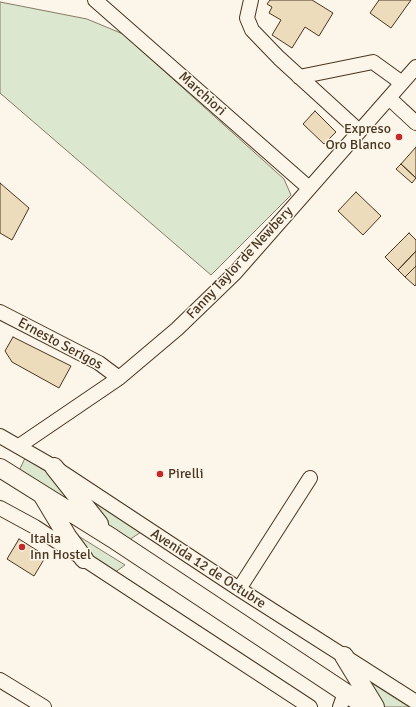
<!DOCTYPE html>
<html>
<head>
<meta charset="utf-8">
<style>
  body { margin:0 }
  canvas { display:block; background:#fbf6e9 }
</style>
</head>
<body>
<canvas width="416" height="707"></canvas>
<script>
const context = document.querySelector('canvas').getContext('2d');
context.lineJoin = 'round';
function fillPath(path, color) { context.fillStyle = color; context.fill(path, 'evenodd'); }
const toPath = rows => new Path2D(rows.map(r => 'M' + r).join(''));
function trace(path, color, width, dash) { context.strokeStyle = color; context.lineWidth = width; context.lineCap = dash ? 'butt' : 'round'; context.setLineDash(dash || []); context.stroke(path); }
function drawText(font, color, halo, rows, align = 'center') {
  context.font = font + ' Signika,sans-serif'; context.lineWidth = 3; context.setLineDash([]); context.textBaseline = 'middle'; context.strokeStyle = halo; context.fillStyle = color; for (const [text, x, y, turn = 0] of rows) {
    context.save(); context.translate(x, y); context.rotate((+turn || 0) * Math.PI / 180); context.textAlign = isNaN(turn) ? turn : align; if (halo) context.strokeText(text, 0, 0); context.fillText(text, 0, 0); context.restore();
  }
}
const green = toPath([
  [0,2,87,19,123,34,284,179,291,195,211,275,0,93,0,2],
  [25,458,53,476,70,502,19,471,25,458],
  [75,489,141,532,129,540,101,522,75,489],
  [72,532,125,565,114,573,90,558,72,532],
  [359,675,409,707,384,707,359,675]
]);
const building = toPath([
  [270,0,312,0,333,13,319,36,305,27,292,48,272,35,281,20,269,13,272,7,267,4,270,0],
  [379,0,411,0,391,28,370,13,379,0],
  [315,111,336,132,324,144,303,124,315,111],
  [416,147,416,178,401,164,416,147],
  [401,164,416,178,412,183,396,169,401,164],
  [0,183,29,208,12,240,0,233,0,183],
  [356,192,381,216,363,235,338,211,356,192],
  [409,233,416,240,416,251,398,270,385,257,409,233],
  [416,251,416,266,405,277,398,270,416,251],
  [416,266,416,284,415,286,405,277,416,266],
  [13,337,71,366,59,388,12,362,5,351,13,337],
  [19,539,46,556,34,576,7,559,19,539]
]);
const minor = toPath([
  [95,0,309,188],
  [251,0,247,18,252,30,279,58,359,131],
  [299,77,373,62,402,83],
  [389,98,416,123],
  [0,312,99,363,119,378],
  [0,436,54,467,239,589,416,702],
  [19,446,119,378,177,329,235,273,416,67],
  [0,508,35,527,310,707],
  [239,589,310,478],
  [0,680,44,707],
  [340,707,345,693]
]);
const major = toPath([
  [54,467,99,524],
  [0,468,112,538,367,707],
  [43,496,67,536,84,559],
  [344,656,375,707]
]);
const markers = [
  [399,137,4,"#c62828"],
  [160,474,4,"#c62828"],
  [22,547,4,"#c62828"]
];
const streetNames = [
  ["Marchiori",202,94,42],
  ["Fanny Taylor de Newbery",240,263,-47],
  ["Ernesto Serigos",60,344,28],
  ["Avenida 12 de Octubre",208,569,33]
];
const poiNames = [
  ["Expreso",391,129,"right"],
  ["Oro Blanco",391,145,"right"],
  ["Pirelli",168,474],
  ["Italia",30,539],
  ["Inn Hostel",30,555]
];
fillPath(green, '#dce7d0');
trace(green, '#887966', 1);
fillPath(building, '#ecdcbc');
trace(building, '#4a3520', 1);
trace(minor, '#4a3520', 16);
trace(major, '#4a3520', 20);
trace(minor, '#fbf6e9', 14);
trace(major, '#fbf6e9', 18);
for (const [x, y, r, color] of markers) { const dot = new Path2D(); dot.arc(x, y, r, 0, 2 * Math.PI); context.fillStyle = color; context.fill(dot); trace(dot, '#fbf6e9', 1.5); }
drawText('14px', '#4a3520', '#fbf6e9', streetNames);
drawText('14px', '#4a3520', '#fbf6e9', poiNames, 'left');
</script>
</body>
</html>
